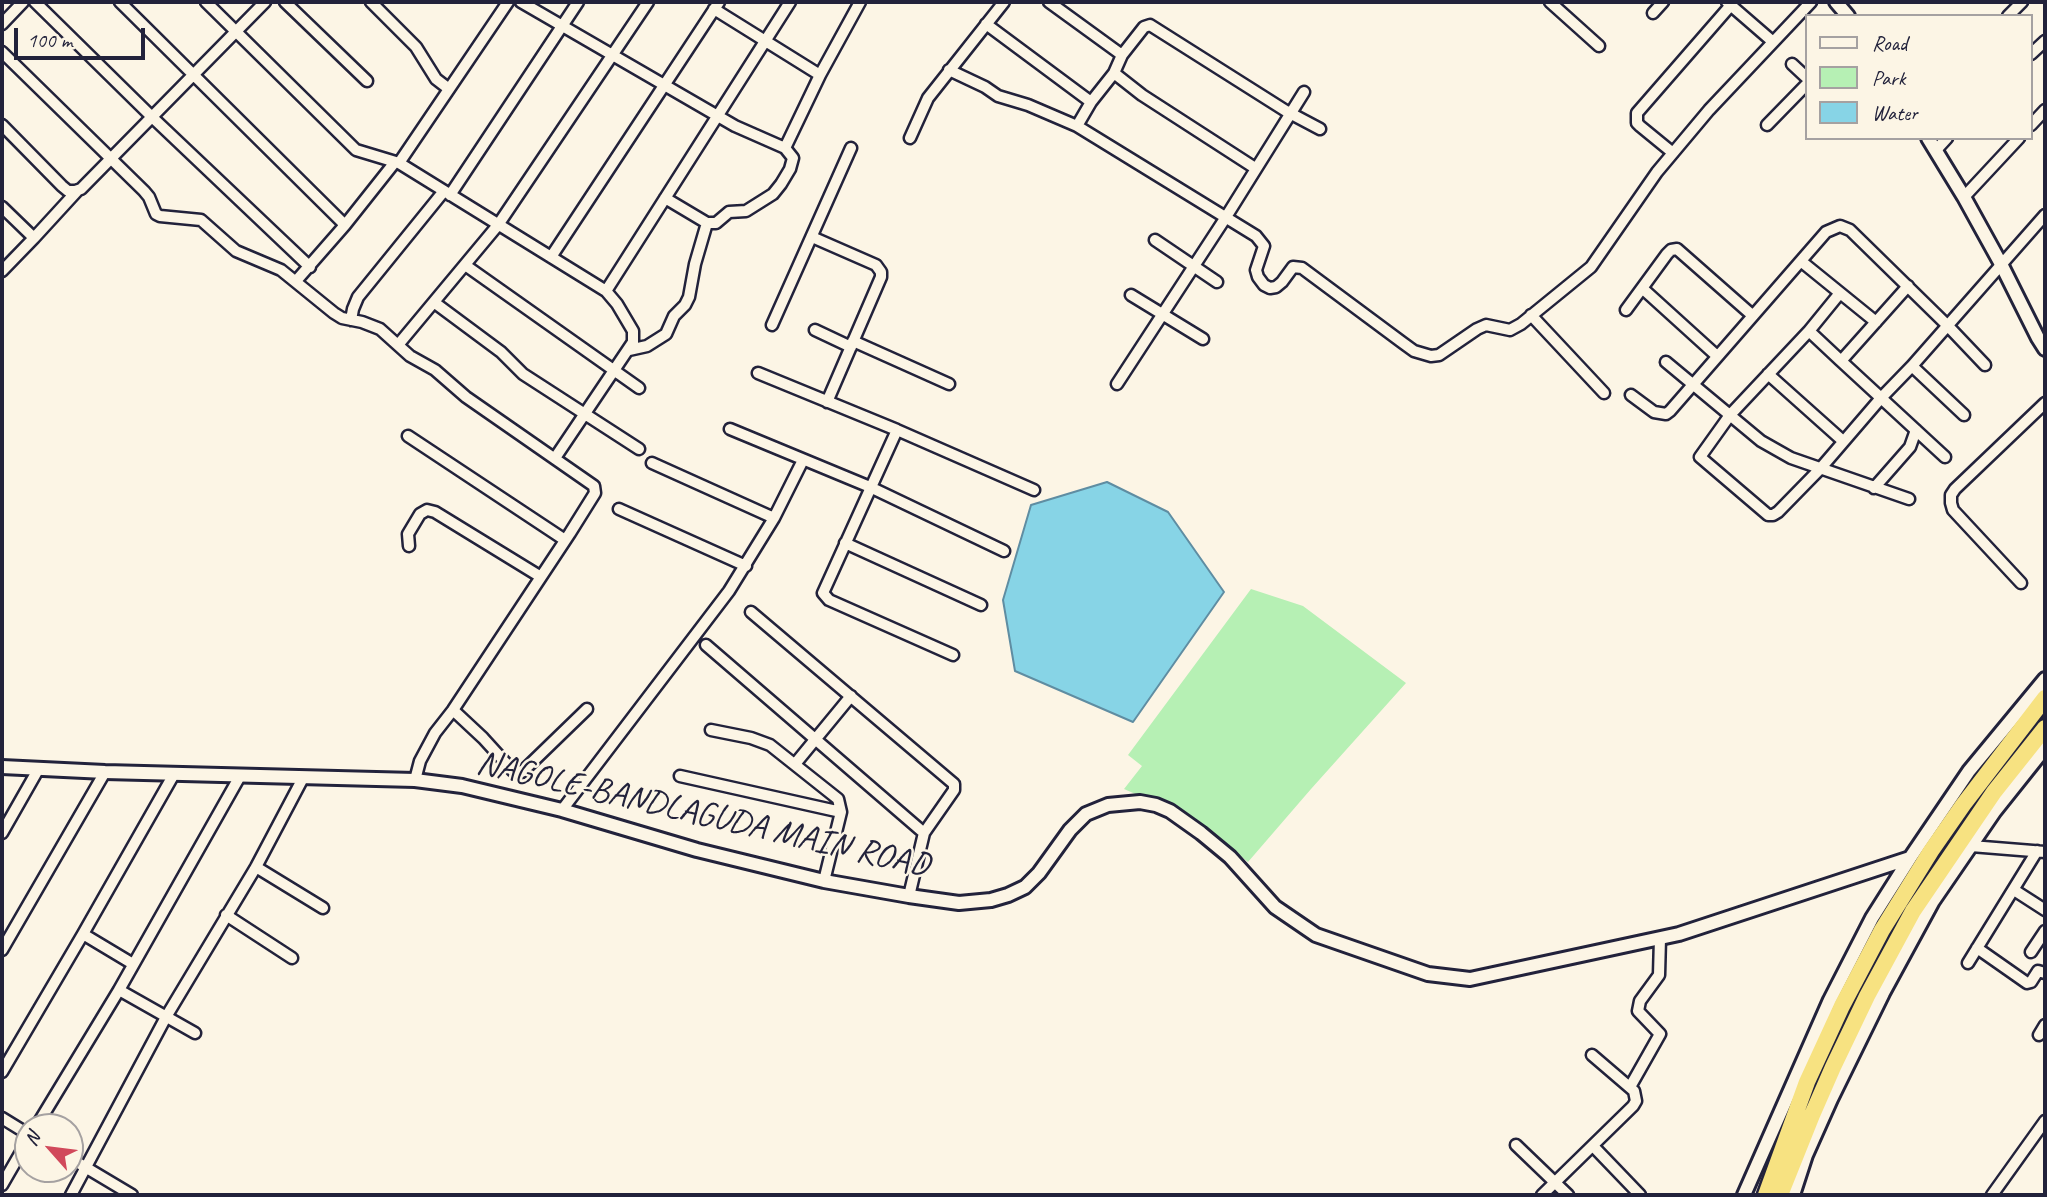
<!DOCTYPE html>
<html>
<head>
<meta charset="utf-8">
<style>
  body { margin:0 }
  #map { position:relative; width:2047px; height:1197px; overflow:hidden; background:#fcf5e5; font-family:Caveat,sans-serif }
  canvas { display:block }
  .frame { position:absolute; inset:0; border:4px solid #22223b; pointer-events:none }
  .legend { position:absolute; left:1805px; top:14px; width:228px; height:126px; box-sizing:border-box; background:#fcf5e5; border:2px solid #a5a1a1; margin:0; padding:9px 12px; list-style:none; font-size:21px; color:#22223b }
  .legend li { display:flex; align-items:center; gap:14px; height:35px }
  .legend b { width:35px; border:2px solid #a5a1a1 }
  .north { position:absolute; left:14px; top:1113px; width:70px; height:70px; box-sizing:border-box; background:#fcf5e5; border:2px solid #a5a1a1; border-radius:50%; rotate:298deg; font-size:19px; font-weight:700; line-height:28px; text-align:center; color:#22223b }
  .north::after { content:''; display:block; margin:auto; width:24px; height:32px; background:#d1495b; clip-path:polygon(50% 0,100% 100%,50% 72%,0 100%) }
  .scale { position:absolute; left:14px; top:28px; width:131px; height:32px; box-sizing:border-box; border:4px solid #22223b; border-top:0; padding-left:9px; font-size:21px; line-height:24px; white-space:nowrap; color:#22223b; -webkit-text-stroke:5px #fcf5e5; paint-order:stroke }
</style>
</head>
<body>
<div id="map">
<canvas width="2047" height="1197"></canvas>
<div class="frame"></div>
<ul class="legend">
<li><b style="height:9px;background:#fcf5e5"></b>Road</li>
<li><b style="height:19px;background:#b6f0b4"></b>Park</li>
<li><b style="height:19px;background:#87d4e6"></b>Water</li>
</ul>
<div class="north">N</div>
<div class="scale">100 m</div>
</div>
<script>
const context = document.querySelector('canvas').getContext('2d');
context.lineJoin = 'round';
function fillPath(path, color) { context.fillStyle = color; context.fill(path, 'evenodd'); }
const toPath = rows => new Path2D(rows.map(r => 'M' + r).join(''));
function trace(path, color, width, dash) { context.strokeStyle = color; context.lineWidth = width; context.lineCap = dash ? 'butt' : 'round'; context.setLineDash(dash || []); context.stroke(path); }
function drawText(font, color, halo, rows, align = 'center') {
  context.font = font + ' Caveat,sans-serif'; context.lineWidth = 5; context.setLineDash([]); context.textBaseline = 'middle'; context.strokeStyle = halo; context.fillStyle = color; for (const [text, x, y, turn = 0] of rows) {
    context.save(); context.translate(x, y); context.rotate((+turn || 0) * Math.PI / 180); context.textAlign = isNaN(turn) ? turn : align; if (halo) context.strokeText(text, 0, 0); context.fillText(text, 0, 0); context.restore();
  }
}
const green = toPath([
  [1251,589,1303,606,1406,683,1311,789,1248,862,1197,821,1124,789,1142,766,1128,755]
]);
const water = toPath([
  [1107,482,1168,512,1224,592,1133,722,1015,671,1003,600,1031,505,1107,482]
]);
const minor = toPath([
  [35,2,152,117,310,267],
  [120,2,345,225],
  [206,2,356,150,399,163,606,291,617,304,633,331,633,342,555,458],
  [285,2,367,81],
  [371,2,416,47,436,79,449,89],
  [521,2,735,126,785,148,820,75,860,2],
  [1049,2,1122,55],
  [1550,2,1599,46],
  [1727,2,1772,41],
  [714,9,820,75],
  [1653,13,1663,2],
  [2008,16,2022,2],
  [2,24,23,2],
  [986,24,1091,102],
  [2,52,144,191,149,197,156,214,160,216,201,220,236,251,281,270,334,313,342,318,362,322,380,329,410,356,435,370,466,397,594,486,595,493,570,533,453,710,435,733,420,761,415,780],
  [2031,54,2045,41],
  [1792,64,1807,78],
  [949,70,985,87,998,96,1028,105,1077,126,1256,236,1264,246,1256,270,1258,277,1264,285,1270,288,1276,287,1282,282,1293,267,1302,268,1403,343,1414,351,1431,356,1439,355,1477,329,1486,325,1510,330,1521,324,1591,267,1657,172,1709,110,1811,2],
  [1114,73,1142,95,1255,168],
  [2,125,62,186,68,191,75,191,81,189,265,2],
  [1767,125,1807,84],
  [2031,125,2045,110],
  [1077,126,1091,102,1114,73,1122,55,1144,27,1150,25,1286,111,1320,129],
  [910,138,928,98,1004,2],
  [1936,150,1947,138],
  [1673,153,1640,126,1637,123,1637,113,1731,5],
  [399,163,508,2],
  [450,195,578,2],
  [1964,197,2019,138],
  [665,198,707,223,716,223,729,212,746,211,773,194,781,184,790,169,793,158,785,148],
  [2,207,34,238,2,271],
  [812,237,876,265,881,272,881,277,827,402],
  [34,238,78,190],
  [1155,240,1217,282],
  [551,257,719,2],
  [1802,262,1876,322],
  [465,265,639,388],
  [296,281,345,225,395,162],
  [1642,288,1717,356],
  [606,291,790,2],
  [1840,293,1809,331,1730,415,1700,457,1768,515,1773,515,1778,512,1820,469,1881,398,1912,366,2045,215],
  [1131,295,1203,339],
  [435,303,501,352,523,374,639,449],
  [1626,310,1667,254,1671,250,1677,249,1752,315],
  [1531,315,1604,393],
  [351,320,353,309,358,297,444,191],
  [772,325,851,148],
  [815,330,851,347],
  [1809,331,1841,361,1908,286],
  [853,341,949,384],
  [398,345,498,225,648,2],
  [629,350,647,346,666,334,674,316,685,305,689,297,695,264,707,223],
  [1841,361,1945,457],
  [1666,362,1761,441,1791,458,1909,499],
  [1912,366,1964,415],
  [758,373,897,430,1034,490],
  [1768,374,1843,441],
  [1117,384,1226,217,1304,92],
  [1631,395,1654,412,1666,414,1670,411,1826,232,1840,226,1850,230,1947,325,1985,365],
  [730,429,870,487,1004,551],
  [897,430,823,593,829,600,953,655],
  [408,436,565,540],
  [652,463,774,518],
  [1874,488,1910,447,1916,430],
  [619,509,746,566],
  [845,543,981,605],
  [409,546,408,534,420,514,427,510,435,512,541,577],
  [2021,583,1953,510,1951,503,1951,495,1955,489,2045,403],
  [751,612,954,784,954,790,924,833,909,896],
  [706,645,924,833],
  [453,710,483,738,513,771,522,772,587,709],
  [711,730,751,738,770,745,838,799,841,812,824,881],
  [795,764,851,696],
  [680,776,841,812],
  [562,810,729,591,774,518,803,460],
  [2,833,39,768],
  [1971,846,2045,852],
  [256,867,323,908],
  [2014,890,2045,910],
  [226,915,292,958],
  [83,934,133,964],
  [1977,948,2027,983,2031,982,2038,971,2045,973],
  [2,950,105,772],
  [2031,952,2045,931],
  [1968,963,2037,851],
  [119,990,195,1033],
  [2039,1035,2045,1025],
  [2,1072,83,934,174,774],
  [1630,1087,1660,1034,1638,1011,1640,1001,1659,975,1660,938],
  [2,1118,28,1134],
  [36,1127,119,990,240,776],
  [1516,1145,1568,1195],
  [1593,1146,1640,1195],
  [70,1158,132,1195],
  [2,1185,28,1140],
  [71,1195,166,1017,256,867,303,778],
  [1542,1195,1633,1106,1636,1101,1634,1091,1592,1055],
  [1992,1195,2045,1121]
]);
const tertiary = toPath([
  [1836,2,1848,16],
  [1928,138,1964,197,2001,264,2038,338,2045,349],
  [2,767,105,772,415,780,462,786,562,810,697,850,824,881,909,896,959,903,991,900,1008,895,1025,887,1039,873,1070,830,1086,814,1108,805,1140,802,1156,805,1170,811,1201,833,1230,857,1275,907,1316,935,1428,974,1470,979,1679,934,1910,858],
  [1744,1195,1830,1000,1872,918,1910,858,1969,771,2045,679],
  [1793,1195,1806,1155,1831,1099,1883,993,1933,901,1994,812,2045,748]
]);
const trunk = toPath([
  [1766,1195,1807,1082,1842,1006,1882,930,1931,851,1963,805,2045,698],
  [1780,1195,1812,1115,1833,1067,1867,996,1913,911,1994,792,2045,728]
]);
const streetNames = [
  ["NAGOLE-BANDLAGUDA MAIN ROAD",703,815,13]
];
fillPath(green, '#b6f0b4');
fillPath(water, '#87d4e6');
trace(water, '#5f8da2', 2);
trace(minor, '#22223b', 15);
trace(tertiary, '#22223b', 18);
trace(trunk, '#22223b', 21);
trace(minor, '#fcf5e5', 10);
trace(tertiary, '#fcf5e5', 12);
trace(trunk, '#f7e281', 16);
drawText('35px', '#22223b', '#fcf5e5', streetNames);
</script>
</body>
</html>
